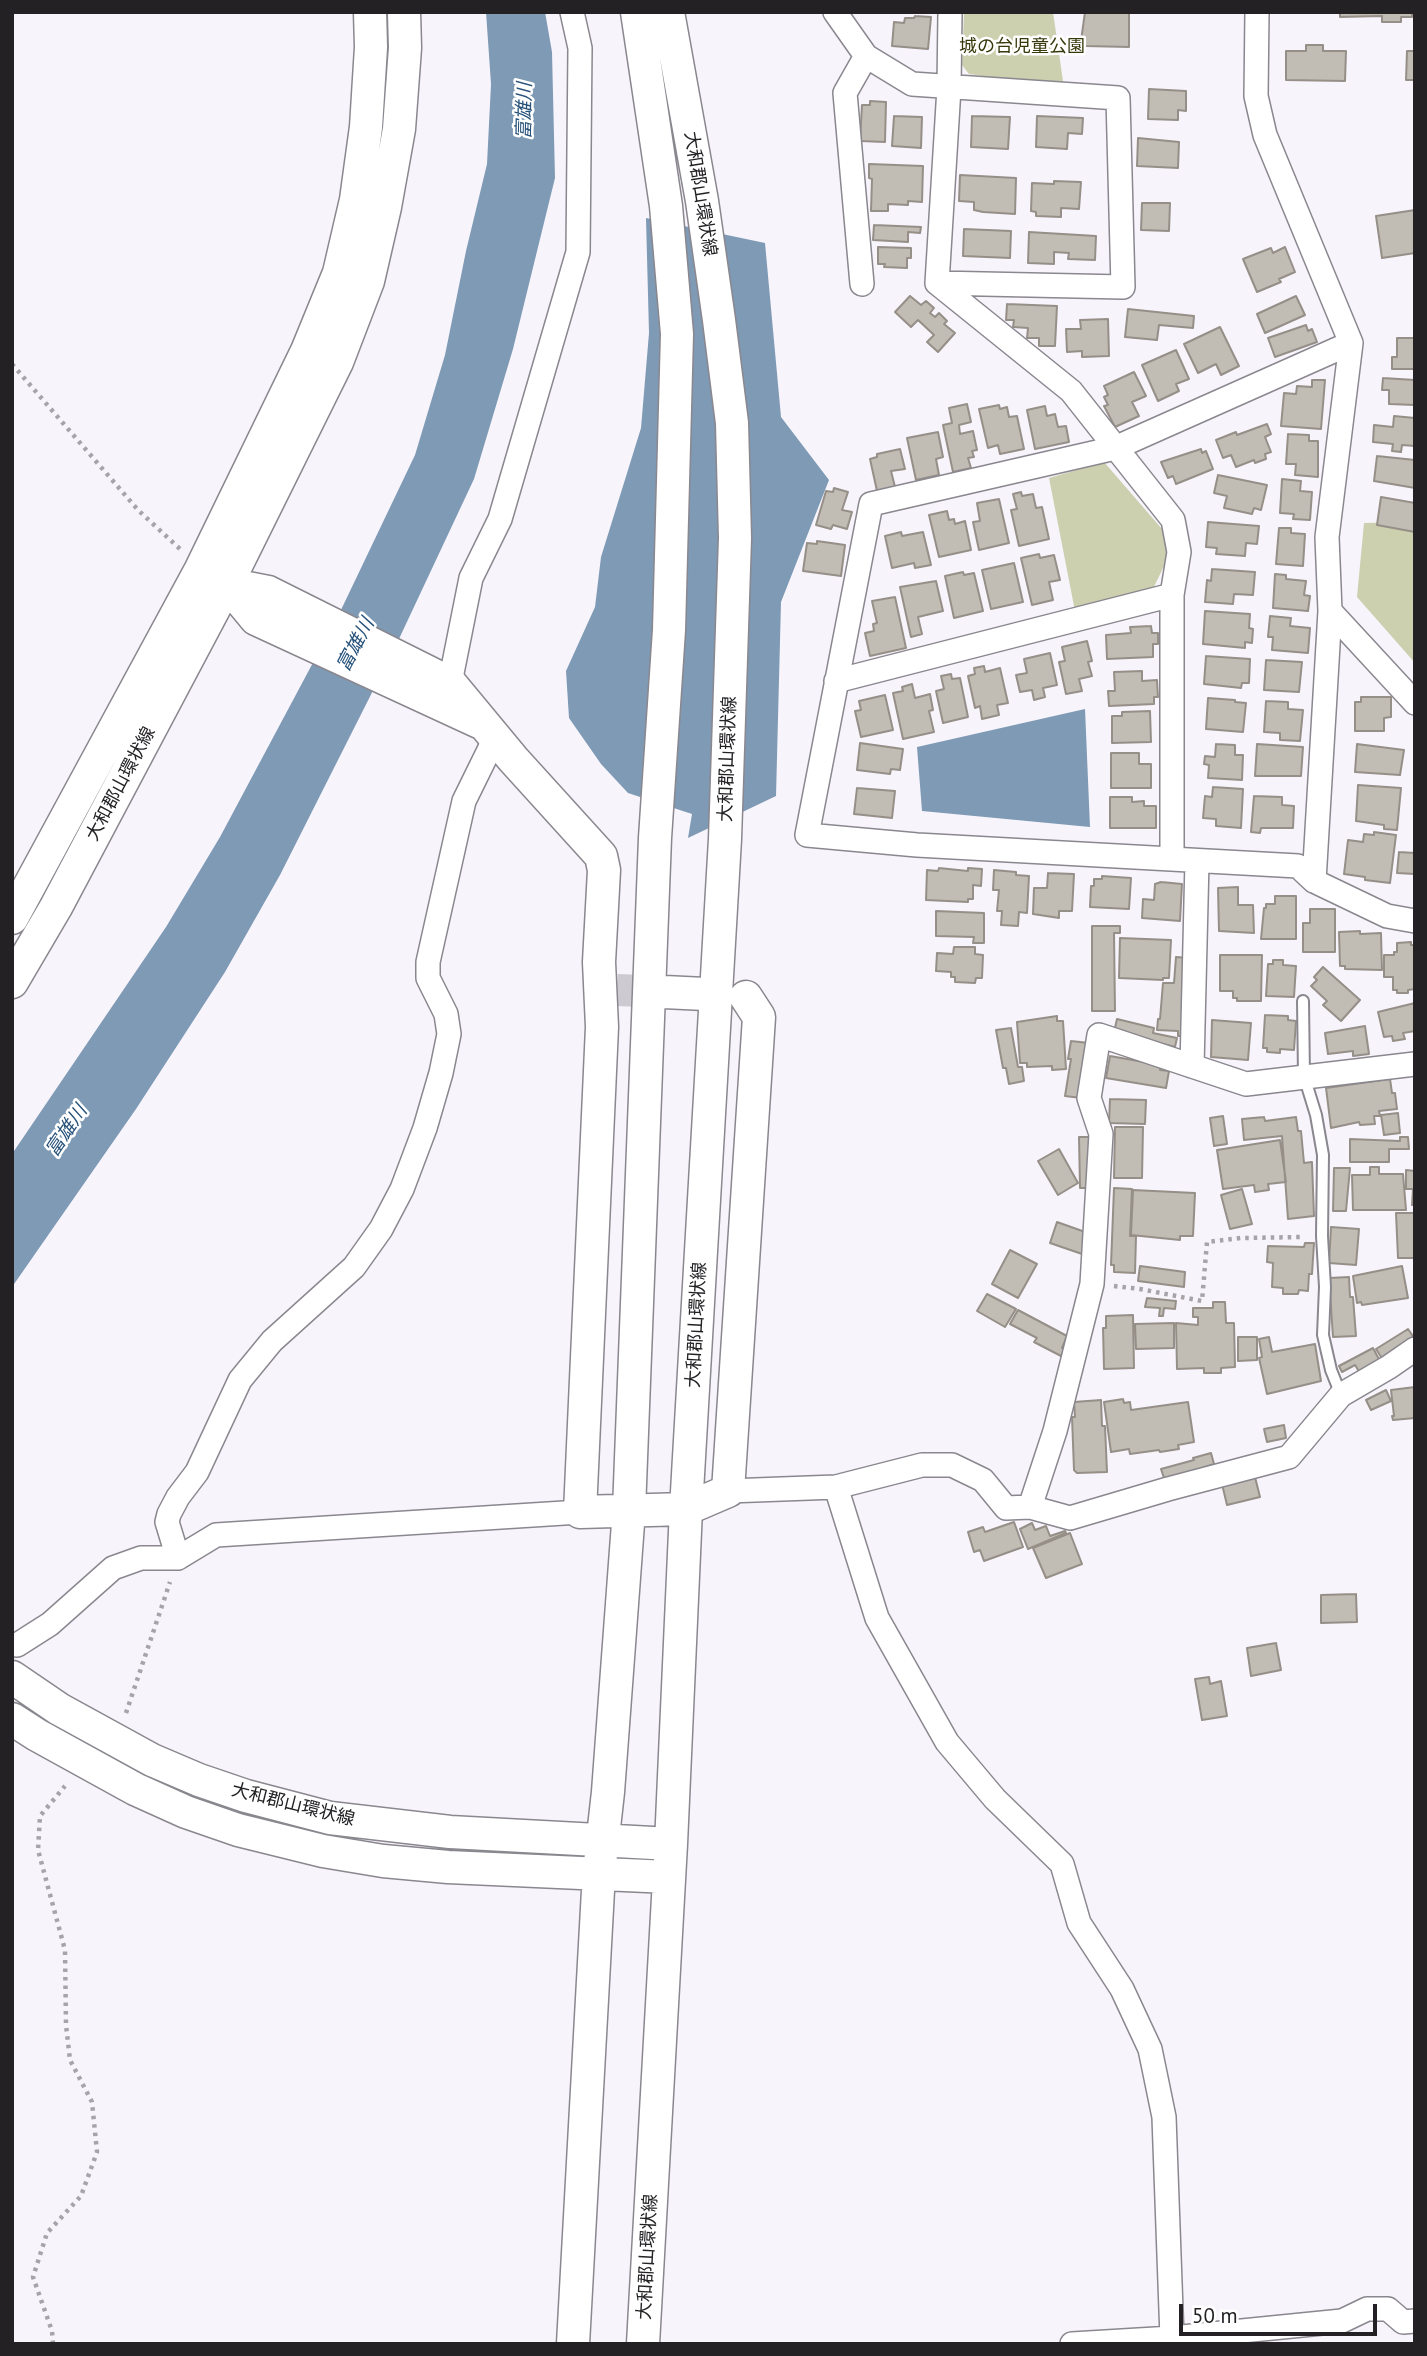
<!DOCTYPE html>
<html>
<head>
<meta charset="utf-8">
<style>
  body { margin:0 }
  #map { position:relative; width:1427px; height:2356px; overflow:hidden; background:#f8f4fc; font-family:"PT Sans",sans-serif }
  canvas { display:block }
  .frame { position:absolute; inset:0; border:14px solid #232124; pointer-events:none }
  .scale { position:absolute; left:1179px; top:2304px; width:198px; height:32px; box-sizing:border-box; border:4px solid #232124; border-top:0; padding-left:9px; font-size:21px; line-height:24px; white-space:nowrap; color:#232124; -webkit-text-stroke:5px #fff; paint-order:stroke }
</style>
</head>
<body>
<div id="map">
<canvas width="1427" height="2356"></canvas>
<div class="frame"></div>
<div class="scale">50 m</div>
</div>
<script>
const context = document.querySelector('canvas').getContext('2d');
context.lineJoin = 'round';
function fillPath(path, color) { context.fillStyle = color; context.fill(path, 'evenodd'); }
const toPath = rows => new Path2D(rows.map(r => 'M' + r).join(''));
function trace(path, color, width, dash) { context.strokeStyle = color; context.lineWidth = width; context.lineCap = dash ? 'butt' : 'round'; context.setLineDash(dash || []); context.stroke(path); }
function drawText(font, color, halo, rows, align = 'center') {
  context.font = font + ' "PT Sans","Noto Sans JP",sans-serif'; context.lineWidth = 5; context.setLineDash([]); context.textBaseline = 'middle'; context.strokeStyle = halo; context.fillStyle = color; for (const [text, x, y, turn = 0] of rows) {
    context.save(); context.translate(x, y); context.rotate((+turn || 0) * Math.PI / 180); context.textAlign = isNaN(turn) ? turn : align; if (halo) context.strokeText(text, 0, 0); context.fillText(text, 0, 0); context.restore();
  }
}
const green = toPath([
  [964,12,1053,12,1064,88,969,74,962,65],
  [1104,462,1169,537,1165,564,1151,593,1075,611,1049,478],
  [1415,522,1415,663,1357,597,1364,523]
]);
const water = toPath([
  [486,12,545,12,552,52,555,178,513,349,474,479,398,641,280,875,225,972,136,1109,12,1287,12,1154,166,927,220,837,340,612,415,455,445,355,466,251,487,164,491,84],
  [646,218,765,243,781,417,829,480,781,602,776,796,688,838,692,814,628,793,601,764,569,718,566,671,595,607,601,557,641,428,649,333],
  [1085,709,1090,827,922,811,917,747]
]);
const building = toPath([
  [1085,12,1129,12,1129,47,1085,46,1085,42,1081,41,1085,12],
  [1340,12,1412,12,1412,17,1401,17,1401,22,1382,22,1382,16,1340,17,1340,12],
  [915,16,931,17,928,49,892,46,894,22,904,23,905,18,914,18,915,16],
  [1306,45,1323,45,1323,51,1346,51,1345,81,1286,80,1286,51,1306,51,1306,45],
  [1407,51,1415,51,1415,80,1406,80,1407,51],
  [1149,89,1186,91,1186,111,1178,110,1178,120,1148,119,1149,89],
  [870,101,886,102,885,142,860,141,862,105,870,105,870,101],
  [894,116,922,117,921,148,892,146,894,116],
  [972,116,1010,117,1008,149,971,147,972,116],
  [1037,116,1083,118,1082,134,1068,133,1067,149,1036,147,1037,116],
  [1138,138,1179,142,1178,168,1137,166,1138,138],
  [869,164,923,166,922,202,908,201,908,205,888,204,888,211,871,211,872,179,869,178,869,164],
  [960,175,1016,178,1015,214,983,212,974,210,974,202,959,201,960,175],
  [1054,181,1081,182,1079,209,1061,208,1061,217,1036,216,1036,212,1031,211,1032,183,1054,184,1054,181],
  [1142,203,1170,203,1169,231,1141,230,1142,203],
  [1415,210,1415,253,1382,258,1376,216,1415,210],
  [874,225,921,227,920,233,908,232,908,242,873,240,874,225],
  [964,229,1011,231,1010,258,963,256,964,229],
  [1029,232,1096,236,1095,260,1068,259,1069,253,1054,252,1054,264,1028,263,1029,232],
  [878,247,911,248,911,258,907,258,907,268,884,267,885,264,878,264,878,247],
  [1285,247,1295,272,1279,279,1281,282,1257,292,1243,259,1271,248,1273,253,1285,247],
  [910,296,921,305,926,301,934,308,930,313,935,317,939,313,947,321,944,324,955,333,938,352,927,342,934,335,918,320,911,327,895,312,910,296],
  [1296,296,1305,315,1265,333,1257,314,1296,296],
  [1007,304,1057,306,1055,346,1039,346,1039,338,1027,338,1028,328,1013,327,1014,320,1006,320,1007,304],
  [1128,309,1194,316,1193,328,1159,325,1157,340,1125,337,1128,309],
  [1108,319,1109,356,1082,357,1082,351,1067,352,1066,329,1081,329,1080,320,1108,319],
  [1306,325,1308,331,1312,329,1317,342,1275,357,1268,338,1306,325],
  [1220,327,1239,366,1221,375,1216,364,1198,373,1184,344,1220,327],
  [1397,338,1415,338,1415,369,1392,369,1392,357,1397,357,1397,338],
  [1176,350,1189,379,1176,384,1179,391,1158,401,1142,365,1176,350],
  [1134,372,1146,396,1132,402,1139,416,1115,427,1104,406,1108,405,1104,397,1108,395,1104,386,1134,372],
  [1383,378,1415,380,1415,405,1389,404,1389,390,1382,390,1383,378],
  [1312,380,1325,380,1321,429,1281,426,1284,393,1296,394,1297,386,1312,387,1312,380],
  [967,404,971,422,959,425,960,434,973,431,977,450,972,451,974,457,968,458,971,468,953,472,943,425,952,423,949,408,967,404],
  [999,405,1000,409,1007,407,1009,417,1017,416,1024,449,1000,454,998,445,988,448,979,409,999,405],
  [1045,406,1047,416,1055,414,1058,427,1066,426,1069,442,1035,449,1027,410,1045,406],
  [1394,416,1415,418,1415,446,1402,445,1401,452,1392,451,1393,444,1373,442,1374,425,1393,427,1394,416],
  [1267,424,1271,434,1265,437,1271,452,1265,454,1266,459,1255,463,1254,460,1236,467,1231,455,1223,458,1216,440,1236,432,1237,435,1267,424],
  [938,432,943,457,936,459,939,475,916,480,907,438,938,432],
  [1288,434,1309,435,1309,441,1318,441,1318,477,1295,475,1296,464,1286,464,1288,434],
  [900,449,905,469,891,471,895,487,877,491,870,459,877,457,877,454,900,449],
  [1201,449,1202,453,1206,451,1213,469,1176,484,1173,476,1168,478,1161,462,1201,449],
  [1377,456,1415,460,1415,488,1374,481,1377,456],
  [1218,475,1267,485,1261,510,1254,508,1252,514,1224,508,1227,496,1214,493,1218,475],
  [1282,479,1301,481,1300,491,1312,492,1310,520,1293,519,1294,514,1280,513,1282,479],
  [834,488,848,492,842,510,852,512,847,529,833,525,831,529,816,525,826,491,833,492,834,488],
  [1021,492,1022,496,1033,494,1036,508,1042,507,1049,539,1019,546,1011,510,1017,509,1013,494,1021,492],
  [1381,497,1415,503,1415,532,1377,525,1381,497],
  [999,499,1009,543,979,550,973,522,980,521,977,503,999,499],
  [947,511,949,520,954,519,955,524,965,521,971,550,939,557,929,515,947,511],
  [1208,522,1259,526,1257,544,1246,543,1245,556,1216,554,1217,548,1206,547,1208,522],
  [1279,528,1291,528,1291,533,1305,534,1303,566,1276,564,1279,528],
  [901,532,902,536,923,532,931,565,915,568,914,563,892,568,885,536,901,532],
  [817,541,845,545,841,576,803,571,807,543,817,544,817,541],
  [1039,554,1040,558,1054,555,1060,580,1049,582,1053,600,1032,605,1021,558,1039,554],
  [1014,563,1023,602,991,609,982,570,1014,563],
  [1212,569,1255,572,1253,595,1234,594,1233,604,1205,602,1207,580,1211,581,1212,569],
  [963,572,964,575,974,573,983,611,954,618,945,576,963,572],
  [1275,574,1286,575,1286,579,1306,581,1304,595,1310,596,1308,611,1273,608,1275,574],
  [936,581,943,611,918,617,922,634,911,637,900,587,936,581],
  [895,597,906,648,870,656,865,633,874,631,873,624,877,623,872,601,895,597],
  [1205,611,1250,614,1249,628,1253,629,1252,643,1245,642,1245,648,1203,644,1205,611],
  [1270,616,1291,618,1290,626,1310,628,1308,653,1272,650,1273,637,1268,637,1270,616],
  [1151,626,1152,633,1158,633,1158,644,1153,644,1153,657,1107,659,1106,635,1131,633,1130,627,1151,626],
  [1087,641,1092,661,1088,662,1092,676,1079,679,1082,691,1066,694,1059,662,1065,661,1062,647,1087,641],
  [1050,653,1057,685,1043,688,1045,697,1034,700,1032,690,1020,692,1016,675,1027,673,1024,659,1050,653],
  [1206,656,1250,659,1249,683,1242,683,1241,688,1204,684,1206,656],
  [1266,660,1302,662,1299,692,1264,690,1266,660],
  [984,666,985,672,1000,668,1008,703,997,705,999,715,982,719,980,706,975,708,968,676,975,674,974,668,984,666],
  [1142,671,1142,681,1157,680,1158,697,1154,697,1154,704,1109,706,1108,691,1115,691,1114,672,1142,671],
  [951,674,952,679,960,678,968,717,943,723,936,691,944,689,941,676,951,674],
  [912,684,915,698,930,694,933,710,929,711,934,732,903,739,893,693,903,691,902,687,912,684],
  [885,695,893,730,861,737,855,711,861,710,859,701,885,695],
  [1361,697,1391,697,1391,717,1384,718,1384,731,1355,731,1355,702,1361,702,1361,697],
  [1208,698,1235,700,1235,702,1246,703,1243,732,1206,729,1208,698],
  [1266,701,1288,702,1288,709,1303,710,1300,741,1280,740,1280,733,1264,732,1266,701],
  [1150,711,1151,742,1112,743,1112,716,1122,716,1122,712,1150,711],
  [860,743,903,749,900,770,891,769,890,774,857,770,860,743],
  [1216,744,1235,745,1235,755,1243,755,1242,780,1208,778,1209,765,1204,764,1205,756,1215,757,1216,744],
  [1257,744,1303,747,1301,776,1255,776,1257,744],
  [1357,744,1404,750,1400,775,1355,772,1357,744],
  [1111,753,1139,753,1139,764,1151,764,1151,788,1111,788,1111,753],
  [1358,785,1401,788,1397,830,1384,829,1384,825,1356,821,1358,785],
  [1213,787,1243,789,1241,828,1216,826,1216,819,1203,818,1205,796,1212,797,1213,787],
  [857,788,895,791,892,818,854,814,857,788],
  [1254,796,1282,797,1282,805,1294,806,1293,828,1261,828,1260,833,1251,832,1254,796],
  [1110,797,1132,797,1132,802,1144,801,1144,806,1156,806,1156,828,1110,828,1110,797],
  [1374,832,1396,835,1390,883,1365,880,1365,877,1344,874,1348,840,1363,842,1364,834,1374,835,1374,832],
  [1399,852,1415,853,1415,874,1397,873,1399,852],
  [939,868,968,871,968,868,982,869,981,886,973,885,973,899,968,899,968,902,926,900,927,870,938,871,939,868],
  [994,870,1016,872,1016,875,1029,876,1027,913,1019,912,1018,926,1001,925,1002,911,997,911,999,890,993,890,994,870],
  [1048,873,1074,874,1072,911,1059,911,1059,918,1033,914,1034,888,1047,888,1048,873],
  [1102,876,1131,878,1129,909,1090,907,1091,886,1094,886,1094,879,1102,879,1102,876],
  [1161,882,1182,884,1180,921,1142,918,1143,899,1154,900,1155,884,1161,882],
  [1238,887,1238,905,1253,905,1254,933,1219,931,1218,888,1238,887],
  [1275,896,1296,896,1296,939,1261,939,1264,908,1266,908,1266,904,1275,904,1275,896],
  [1310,909,1335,909,1335,952,1303,952,1303,923,1310,923,1310,909],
  [936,911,984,913,984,943,973,943,974,937,936,936,936,911],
  [1092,926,1120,926,1120,933,1114,933,1115,1011,1092,1011,1092,926],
  [1360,931,1360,934,1381,933,1382,970,1345,969,1345,966,1340,966,1339,932,1360,931],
  [1120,938,1171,940,1169,978,1163,978,1163,980,1119,978,1120,938],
  [1411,942,1411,945,1415,945,1415,989,1408,990,1408,993,1397,993,1397,990,1393,990,1393,977,1384,977,1384,955,1394,955,1394,952,1397,952,1397,943,1411,942],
  [954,947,975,947,975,954,983,955,982,978,976,978,975,983,955,982,955,977,951,977,951,972,936,971,937,953,953,954,954,947],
  [1220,955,1262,955,1261,1001,1237,1001,1237,998,1233,998,1233,991,1220,991,1220,955],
  [1176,957,1189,958,1182,1036,1178,1036,1178,1031,1157,1030,1158,1019,1160,1019,1163,983,1174,983,1176,957],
  [1273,960,1283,960,1283,965,1296,966,1294,997,1266,996,1268,964,1273,964,1273,960],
  [1323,967,1360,1000,1341,1021,1323,1005,1327,1001,1311,986,1317,980,1314,977,1323,967],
  [1415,1003,1415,1031,1403,1033,1405,1039,1393,1041,1392,1036,1384,1037,1378,1012,1415,1003],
  [1265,1015,1288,1016,1288,1020,1296,1021,1294,1050,1280,1049,1280,1053,1267,1052,1267,1048,1263,1048,1265,1015],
  [1057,1016,1057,1021,1063,1021,1066,1069,1052,1070,1052,1066,1027,1067,1027,1063,1020,1063,1017,1022,1057,1016],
  [1117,1019,1154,1028,1153,1033,1177,1038,1175,1047,1114,1032,1117,1019],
  [1212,1020,1251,1023,1248,1060,1211,1057,1212,1020],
  [1365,1026,1369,1054,1353,1056,1353,1051,1328,1054,1325,1033,1365,1026],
  [1011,1028,1018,1067,1022,1067,1024,1081,1009,1084,1006,1068,1003,1068,996,1030,1011,1028],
  [1071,1041,1089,1043,1081,1098,1065,1096,1071,1059,1068,1059,1071,1041],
  [1110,1056,1161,1065,1160,1070,1169,1071,1166,1088,1106,1078,1110,1056],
  [1390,1079,1392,1093,1395,1093,1397,1109,1379,1111,1380,1116,1374,1116,1375,1124,1360,1125,1359,1122,1331,1128,1326,1088,1390,1079],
  [1110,1099,1146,1100,1145,1124,1109,1123,1110,1099],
  [1398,1113,1400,1133,1384,1135,1381,1115,1398,1113],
  [1223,1116,1227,1144,1214,1146,1210,1118,1223,1116],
  [1264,1117,1265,1121,1296,1117,1298,1131,1301,1131,1304,1163,1312,1162,1314,1216,1288,1219,1282,1136,1244,1140,1242,1119,1264,1117],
  [1115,1127,1143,1127,1142,1178,1114,1178,1115,1127],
  [1079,1137,1095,1137,1096,1188,1080,1188,1079,1137],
  [1400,1137,1408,1137,1409,1149,1389,1149,1389,1162,1350,1162,1350,1139,1400,1141,1400,1137],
  [1280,1140,1286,1182,1268,1184,1269,1190,1255,1192,1254,1185,1223,1189,1217,1150,1280,1140],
  [1059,1149,1078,1183,1058,1195,1038,1161,1059,1149],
  [1370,1167,1379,1167,1379,1174,1403,1174,1406,1210,1353,1210,1352,1175,1370,1175,1370,1167],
  [1334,1168,1350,1168,1346,1211,1333,1211,1334,1168],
  [1406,1170,1415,1171,1415,1205,1412,1205,1413,1189,1406,1189,1406,1170],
  [1114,1188,1132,1189,1130,1236,1136,1236,1135,1273,1114,1272,1114,1265,1111,1265,1114,1188],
  [1242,1189,1252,1224,1230,1229,1221,1195,1242,1189],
  [1133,1190,1195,1193,1193,1236,1180,1236,1180,1240,1131,1235,1133,1190],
  [1396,1213,1415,1213,1415,1258,1398,1258,1396,1213],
  [1057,1222,1088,1233,1085,1255,1050,1243,1057,1222],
  [1331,1227,1359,1229,1356,1265,1329,1263,1331,1227],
  [1305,1243,1314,1243,1312,1274,1309,1274,1308,1291,1299,1290,1298,1294,1283,1294,1283,1288,1272,1287,1273,1263,1267,1262,1268,1246,1304,1247,1305,1243],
  [1010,1250,1037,1264,1018,1298,992,1284,1010,1250],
  [1140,1266,1185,1272,1184,1287,1138,1281,1140,1266],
  [1402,1266,1408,1298,1362,1305,1361,1302,1357,1303,1353,1276,1402,1266],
  [1349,1277,1350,1297,1353,1297,1356,1336,1333,1337,1329,1278,1349,1277],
  [987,1294,1016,1309,1005,1327,977,1311,987,1294],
  [1147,1298,1176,1301,1175,1309,1164,1308,1163,1316,1159,1316,1160,1308,1145,1307,1147,1298],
  [1213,1302,1225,1302,1226,1323,1234,1323,1235,1367,1221,1368,1221,1373,1204,1373,1204,1368,1177,1369,1176,1323,1198,1325,1198,1317,1193,1317,1193,1308,1213,1308,1213,1302],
  [1018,1310,1067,1336,1062,1348,1065,1349,1061,1356,1034,1342,1037,1338,1010,1324,1018,1310],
  [1133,1315,1134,1368,1104,1369,1103,1328,1106,1328,1106,1316,1133,1315],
  [1174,1323,1174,1348,1136,1349,1135,1324,1174,1323],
  [1408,1329,1415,1339,1383,1360,1376,1349,1408,1329],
  [1238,1337,1257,1337,1257,1360,1238,1361,1238,1337],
  [1269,1337,1272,1352,1315,1344,1321,1381,1267,1394,1259,1358,1262,1357,1259,1339,1269,1337],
  [1373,1348,1381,1363,1360,1373,1355,1365,1342,1372,1339,1366,1373,1348],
  [1415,1387,1415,1418,1393,1420,1392,1416,1394,1416,1391,1390,1415,1387],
  [1386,1390,1391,1401,1371,1410,1366,1400,1386,1390],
  [1123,1399,1124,1403,1130,1402,1131,1410,1188,1402,1194,1442,1178,1445,1179,1449,1160,1452,1159,1450,1130,1454,1129,1449,1111,1452,1104,1402,1123,1399],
  [1101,1400,1102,1426,1105,1426,1107,1472,1077,1473,1074,1470,1072,1417,1075,1417,1074,1402,1101,1400],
  [1284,1425,1286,1438,1267,1442,1264,1429,1284,1425],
  [1211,1453,1214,1464,1165,1481,1161,1469,1194,1460,1193,1458,1211,1453],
  [1255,1477,1260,1497,1227,1505,1222,1484,1255,1477],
  [1014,1522,1023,1547,984,1561,980,1550,974,1552,968,1532,983,1527,985,1532,1014,1522],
  [1032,1523,1035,1530,1046,1526,1050,1536,1065,1531,1066,1533,1028,1549,1020,1529,1032,1523],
  [1070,1533,1082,1564,1046,1578,1033,1548,1070,1533],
  [1356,1594,1357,1622,1321,1623,1321,1595,1356,1594],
  [1276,1643,1281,1670,1251,1676,1247,1648,1276,1643],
  [1209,1677,1210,1684,1221,1681,1227,1716,1202,1720,1195,1679,1209,1677]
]);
const secondaryTunnel = toPath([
  [617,990,664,992]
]);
const path = toPath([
  [12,364,138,510,180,549],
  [1114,1286,1140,1289,1202,1301,1207,1242,1241,1238,1304,1237],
  [126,1713,170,1582],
  [53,2344,52,2331,33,2277,47,2233,81,2196,97,2152,92,2102,70,2060,66,2025,65,1950,38,1850,40,1816,65,1786]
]);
const service = toPath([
  [1303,1001,1304,1076,1316,1115,1323,1155,1322,1236,1325,1287,1323,1335,1331,1370,1341,1395]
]);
const minor = toPath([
  [835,12,866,56,912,84,1118,98,1123,287,937,283],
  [950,12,949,88,937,283,1071,391,1173,520,1179,552,1172,595,1172,858],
  [1257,12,1256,96,1265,135,1351,343,1327,537,1330,611,1314,881],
  [862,284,845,93,866,56],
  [1351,343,1115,448,871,504,807,835,917,845,1298,866,1314,881,1387,916,1415,921],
  [1330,611,1415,703],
  [836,681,1172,595],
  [450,683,471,578,500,519,578,252,580,48,572,12],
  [1192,1066,1197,861],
  [836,1487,877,1618,947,1742,995,1799,1062,1864,1079,1923,1122,1989,1150,2049,1164,2117,1172,2338],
  [728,1491,836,1487,922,1465,952,1465,983,1480,1006,1508,1030,1507,1070,1518,1168,1489,1289,1457,1341,1395,1389,1367,1415,1349],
  [1030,1507,1055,1431,1092,1284,1101,1134,1089,1098,1099,1035,1246,1084,1415,1064],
  [178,1558,167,1522,169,1514,178,1497,197,1472,240,1380,272,1341,354,1267,381,1229,402,1189,425,1128,441,1073,449,1034,446,1014,428,978,428,962,464,801,495,738],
  [17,1645,50,1624,113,1568,141,1558,178,1558,216,1535,580,1512],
  [1072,2344,1172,2338,1342,2321,1367,2309,1388,2309,1403,2322,1415,2321]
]);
const secondary = toPath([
  [201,569,227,584,268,592,450,683,513,759,601,856,604,870,599,962,602,1027,580,1512,686,1509,728,1491,759,1017,746,997],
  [227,584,256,619,479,722],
  [12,918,201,569,307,351,339,273,356,200,366,127,371,47,370,12],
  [12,982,56,907,227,584,337,362,368,281,385,207,399,129,405,48,404,12],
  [664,992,705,994],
  [12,1677,59,1709,152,1760,199,1780,246,1796,330,1818,450,1832,671,1844],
  [12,1719,37,1735,135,1789,186,1812,238,1830,323,1851,383,1861,448,1867,669,1877],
  [573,2344,599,1872,608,1792,629,1510,655,838,669,630,677,334,666,206,637,12],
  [643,2344,671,1844,686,1509,725,839,735,538,732,423,719,320,702,201,668,12]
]);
const parkNames = [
  ["城の台児童公園",1022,47]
];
const streetNames = [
  ["大和郡山環状線",700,194,81],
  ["大和郡山環状線",728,759,-88],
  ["大和郡山環状線",121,784,-62],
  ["大和郡山環状線",697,1325,-87],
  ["大和郡山環状線",293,1805,14],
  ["大和郡山環状線",648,2257,-87]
];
const waterNames = [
  ["富雄川",525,111,-89],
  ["富雄川",356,645,-62],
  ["富雄川",67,1131,-56]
];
fillPath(green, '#ccd0af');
fillPath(water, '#7e9ab5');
fillPath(building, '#c1bcb4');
trace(building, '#958f88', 2);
trace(secondaryTunnel, '#cdcad1', 32, [32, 16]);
trace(service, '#8a878f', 14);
trace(minor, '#8a878f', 26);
trace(secondary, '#8a878f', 35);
trace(path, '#a6a3a9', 4.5, [3.5, 5]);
trace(service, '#fff', 10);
trace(minor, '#fff', 23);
trace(secondary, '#fff', 32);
drawText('18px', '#37390b', '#fff', parkNames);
drawText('18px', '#232124', '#fff', streetNames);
drawText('italic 19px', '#27527a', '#fff', waterNames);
</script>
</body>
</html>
